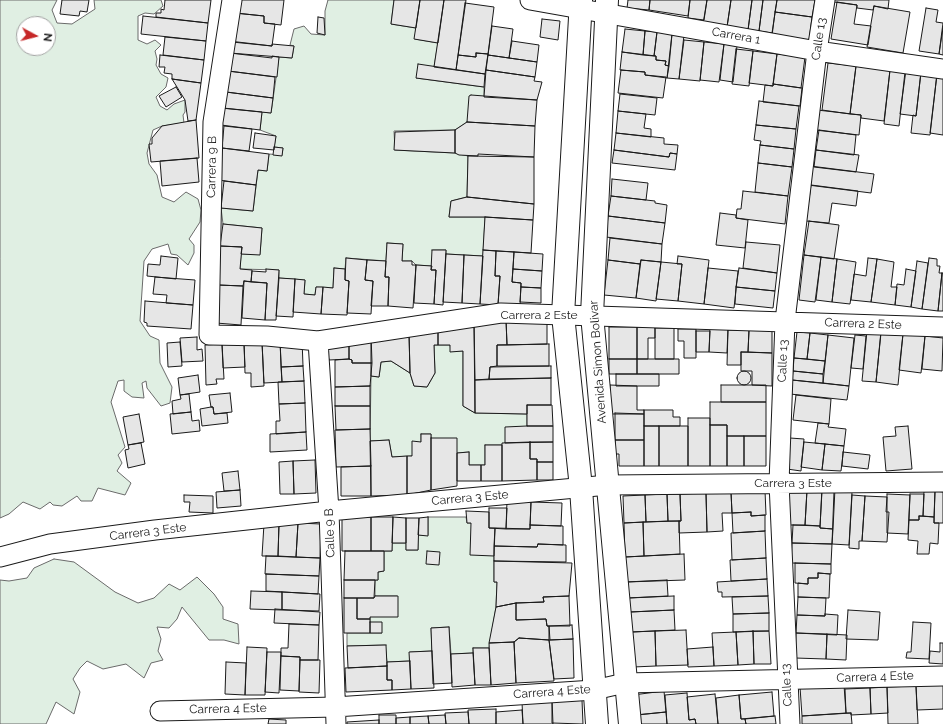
<!DOCTYPE html>
<html>
<head>
<meta charset="utf-8">
<style>
  body { margin:0 }
  #map { position:relative; width:943px; height:724px; overflow:hidden; background:#fff; font-family:Raleway,sans-serif }
  canvas { display:block }
  .north { position:absolute; left:16px; top:16px; width:40px; height:40px; box-sizing:border-box; background:#fff; border:1px solid #a3a3a3; border-radius:50%; rotate:97deg; font-size:11px; font-weight:700; line-height:16px; text-align:center; color:#1a1a1a }
  .north::after { content:''; display:block; margin:auto; width:14px; height:18px; background:#c62828; clip-path:polygon(50% 0,100% 100%,50% 72%,0 100%) }
</style>
</head>
<body>
<div id="map">
<canvas width="943" height="724"></canvas>
<div class="north">N</div>
</div>
<script>
const context = document.querySelector('canvas').getContext('2d');
context.lineJoin = 'round';
function fillPath(path, color) { context.fillStyle = color; context.fill(path, 'evenodd'); }
const toPath = rows => new Path2D(rows.map(r => 'M' + r).join(''));
function trace(path, color, width, dash) { context.strokeStyle = color; context.lineWidth = width; context.lineCap = dash ? 'butt' : 'round'; context.setLineDash(dash || []); context.stroke(path); }
function drawText(font, color, halo, rows, align = 'center') {
  context.font = font + ' Raleway,sans-serif'; context.lineWidth = 3; context.setLineDash([]); context.textBaseline = 'middle'; context.strokeStyle = halo; context.fillStyle = color; for (const [text, x, y, turn = 0] of rows) {
    context.save(); context.translate(x, y); context.rotate((+turn || 0) * Math.PI / 180); context.textAlign = isNaN(turn) ? turn : align; if (halo) context.strokeText(text, 0, 0); context.fillText(text, 0, 0); context.restore();
  }
}
const green = toPath([
  [0,0,57,0,52,10,57,23,72,24,95,9,94,0,161,0,163,6,154,14,145,13,138,16,138,40,147,44,155,40,161,45,155,51,157,59,156,65,161,74,168,78,166,87,156,97,160,106,167,110,174,104,185,100,185,112,183,115,184,123,162,126,153,130,147,153,149,164,157,175,162,197,174,202,186,192,198,199,201,210,200,222,189,239,194,245,194,253,188,265,177,255,171,254,168,244,152,249,144,261,140,321,150,336,159,340,160,363,172,387,170,403,161,406,147,388,146,381,142,383,144,398,132,397,124,391,124,380,118,381,111,402,125,447,118,455,122,463,117,471,131,483,125,495,98,488,92,501,81,501,77,496,62,506,53,505,50,502,40,509,23,502,9,514,0,518,0,0],
  [24,24,48,24,48,48,24,48,24,24],
  [328,0,394,0,391,24,416,28,415,39,438,43,434,67,416,78,484,87,484,97,467,122,455,130,394,131,395,150,455,153,468,156,467,197,451,201,449,217,485,217,483,256,446,254,446,250,433,250,432,266,416,265,412,261,402,261,403,244,387,243,386,261,346,258,345,269,334,268,333,288,316,287,315,295,304,294,305,280,279,278,279,270,240,269,241,254,260,254,262,228,223,224,221,208,253,211,258,170,267,171,269,154,282,155,283,148,274,147,276,136,260,130,262,112,271,113,279,57,292,58,294,46,290,45,294,29,304,26,311,34,325,35,325,11,328,0],
  [434,345,450,345,451,351,463,351,463,406,475,413,527,414,527,427,502,445,485,445,485,465,469,465,469,452,457,453,431,438,431,434,421,434,421,442,412,456,392,457,389,440,370,441,371,376,379,377,381,362,391,361,410,373,414,386,427,387,435,373,434,345],
  [428,517,466,517,467,523,471,523,494,556,494,582,497,582,496,607,489,648,473,648,473,653,451,654,449,627,431,628,432,651,410,652,410,661,387,662,385,645,347,646,347,633,382,633,370,622,370,617,397,596,375,596,375,580,378,580,378,572,384,571,384,551,392,551,392,543,406,543,406,550,418,550,418,535,428,535,428,517],
  [54,559,74,562,115,592,138,603,154,598,169,584,180,590,197,577,214,594,223,607,223,619,238,624,239,644,224,640,209,640,182,607,177,619,169,628,157,627,161,639,158,651,163,660,151,663,144,678,126,664,103,669,87,661,80,668,73,679,80,692,74,714,56,702,46,724,0,724,0,580,9,581,27,578,34,568,54,559]
]);
const building = toPath([
  [62,0,89,0,87,12,80,11,79,16,60,14,62,0],
  [165,0,211,0,208,23,156,17,156,13,161,13,161,9,164,10,165,0],
  [237,0,284,0,281,25,264,23,264,16,235,13,237,0],
  [394,0,420,0,416,28,391,24,394,0],
  [420,0,444,0,438,43,414,39,420,0],
  [444,0,466,0,456,70,434,67,444,0],
  [628,0,650,0,649,10,627,8,628,0],
  [650,0,690,0,688,16,649,10,650,0],
  [690,0,707,0,704,20,688,18,690,0],
  [707,0,731,0,727,27,703,24,707,0],
  [731,0,752,0,748,30,727,27,731,0],
  [752,0,763,0,759,31,748,30,752,0],
  [763,0,777,0,772,33,759,31,763,0],
  [777,0,815,0,812,17,775,12,777,0],
  [834,0,889,0,888,9,874,6,873,10,857,8,857,5,834,2,834,0],
  [837,2,857,5,854,24,871,26,868,45,831,39,837,2],
  [465,3,494,7,488,54,476,53,476,57,458,55,465,3],
  [874,6,910,12,903,53,867,47,874,6],
  [926,8,938,10,936,22,943,23,939,54,919,51,926,8],
  [775,12,812,17,809,41,772,36,775,12],
  [235,13,264,16,264,23,275,24,272,46,229,41,235,13],
  [143,16,208,23,206,41,141,34,143,16],
  [318,17,324,18,325,35,317,33,318,17],
  [542,19,560,21,558,40,540,37,542,19],
  [492,26,513,29,509,58,488,55,492,26],
  [943,28,943,55,939,54,943,28],
  [625,29,645,31,643,55,622,52,625,29],
  [645,31,657,32,654,56,643,55,645,31],
  [657,32,672,34,669,66,665,65,666,61,656,60,656,56,654,56,657,32],
  [672,34,684,35,679,79,667,78,672,34],
  [165,37,206,41,204,60,163,55,165,37],
  [684,40,704,42,700,81,679,79,684,40],
  [512,41,539,45,537,62,509,58,512,41],
  [232,42,272,46,272,44,294,46,292,58,230,53,232,42],
  [704,42,724,44,719,82,700,80,704,42],
  [724,44,737,46,733,82,720,80,724,44],
  [736,49,753,51,749,86,732,84,736,49],
  [753,51,777,54,773,86,749,83,753,51],
  [622,52,656,56,656,60,666,61,665,65,669,66,667,78,645,75,645,72,620,70,622,52],
  [230,53,272,58,272,56,279,57,277,77,228,71,230,53],
  [476,53,488,54,485,74,456,70,458,55,476,57,476,53],
  [777,54,805,57,801,88,773,84,777,54],
  [160,55,204,60,201,83,172,79,172,74,164,73,165,67,159,67,160,55],
  [488,55,537,62,535,77,486,70,488,55],
  [828,63,856,66,850,114,822,110,828,63],
  [418,64,485,74,484,87,416,78,418,64],
  [856,66,890,70,884,121,861,118,861,115,850,114,856,66],
  [486,70,535,77,534,81,542,82,537,100,484,97,486,70],
  [621,70,645,72,645,75,666,77,663,98,618,93,621,70],
  [890,70,905,72,899,126,884,124,890,70],
  [906,70,921,72,916,116,900,114,906,70],
  [228,71,275,77,273,98,226,92,228,71],
  [921,72,937,74,930,135,911,133,913,115,916,116,921,72],
  [937,74,943,74,943,135,930,133,937,74],
  [172,79,201,83,196,120,188,121,185,100,172,79],
  [773,84,802,88,800,106,763,102,765,85,773,86,773,84],
  [176,87,182,97,166,107,159,96,176,87],
  [226,92,273,98,271,113,221,108,226,92],
  [620,94,657,98,655,115,618,111,620,94],
  [471,95,537,100,535,126,467,122,469,96,471,95],
  [759,101,799,106,796,129,756,125,759,101],
  [223,108,262,112,260,130,221,125,223,108],
  [817,110,861,115,859,135,815,130,817,110],
  [618,111,646,114,644,128,651,129,651,137,616,133,618,111],
  [196,120,199,158,151,162,149,144,152,144,152,138,162,126,196,120],
  [467,122,535,126,534,157,478,154,478,156,459,155,455,153,455,130,467,122],
  [756,125,796,129,794,149,760,145,761,141,754,140,756,125],
  [224,126,252,129,249,151,222,148,224,126],
  [455,130,455,153,394,150,395,132,455,130],
  [819,130,856,135,854,155,816,150,819,130],
  [255,133,276,136,274,150,253,148,255,133],
  [616,133,664,138,664,144,678,145,677,154,670,153,669,157,614,150,616,133],
  [760,145,794,149,792,167,758,163,760,145],
  [274,147,283,148,282,156,273,155,274,147],
  [222,148,269,154,267,171,258,170,256,185,218,180,222,148],
  [614,150,669,157,670,153,677,154,675,170,612,163,614,150],
  [816,150,859,155,856,172,814,167,816,150],
  [468,156,534,157,534,204,467,197,468,156],
  [197,158,199,182,162,186,160,161,197,158],
  [758,163,792,167,788,196,755,192,758,163],
  [810,166,874,174,871,193,808,185,810,166],
  [612,179,648,183,646,200,611,196,612,179],
  [224,181,256,185,253,211,221,208,224,181],
  [811,185,858,191,856,206,832,203,829,223,806,221,811,185],
  [743,191,788,196,785,224,736,218,737,209,741,209,743,191],
  [611,196,655,201,655,203,667,205,665,223,608,216,611,196],
  [467,197,534,204,533,220,485,217,449,217,451,201,467,197],
  [720,213,736,215,736,218,748,220,745,248,716,245,720,213],
  [608,216,665,223,662,244,606,237,608,216],
  [485,217,533,220,531,253,483,250,485,217],
  [809,221,839,225,834,259,804,255,809,221],
  [223,224,262,228,260,255,241,254,242,247,220,246,223,224],
  [610,238,662,244,661,262,641,260,640,264,608,260,610,238],
  [746,242,780,245,777,273,743,268,746,242],
  [387,243,403,244,402,261,412,261,412,265,416,265,413,308,388,306,389,277,385,277,387,243],
  [220,246,242,247,240,269,252,270,251,282,244,281,243,286,218,285,220,246],
  [432,250,446,250,443,305,434,304,436,270,431,270,432,250],
  [483,250,496,251,495,276,500,276,498,305,480,304,483,250],
  [496,251,514,252,512,282,521,283,520,305,498,304,500,276,495,276,496,251],
  [514,252,543,254,542,271,513,269,514,252],
  [446,254,464,255,462,303,443,302,446,254],
  [464,255,483,256,480,304,462,303,464,255],
  [804,255,821,257,815,302,799,300,804,255],
  [161,256,178,258,176,279,147,276,148,264,160,265,161,256],
  [678,256,709,260,704,304,678,301,682,264,677,264,678,256],
  [821,257,837,259,832,302,816,300,821,257],
  [346,258,367,260,365,280,373,281,371,314,347,313,349,281,345,280,346,258],
  [868,258,877,259,871,302,851,300,854,274,866,276,868,258],
  [929,258,937,259,937,266,940,266,939,273,942,273,938,311,922,309,929,258],
  [837,259,856,262,850,304,832,302,837,259],
  [877,259,894,262,891,287,897,287,895,305,871,302,877,259],
  [367,260,386,261,385,277,389,277,388,306,371,306,373,281,365,280,367,260],
  [608,260,640,264,636,298,604,295,608,260],
  [641,260,661,262,656,301,636,298,641,260],
  [917,261,928,263,922,309,911,307,917,261],
  [661,262,682,264,678,301,656,299,661,262],
  [416,265,432,266,431,270,436,270,434,304,414,303,416,265],
  [334,268,345,269,345,280,349,281,347,315,321,314,323,287,333,288,334,268],
  [708,268,738,271,734,308,704,304,708,268],
  [739,268,777,273,775,291,736,287,739,268],
  [266,269,279,270,276,320,265,320,267,283,251,282,252,271,266,272,266,269],
  [513,269,542,271,541,288,521,287,521,283,512,282,513,269],
  [906,269,916,271,911,307,895,305,897,284,904,285,906,269],
  [942,273,943,273,943,311,938,311,942,273],
  [155,277,195,280,193,305,166,303,167,295,153,294,155,277],
  [279,278,295,279,293,317,276,316,279,278],
  [295,279,305,280,304,294,315,295,316,287,323,287,321,314,293,312,295,279],
  [244,281,267,283,265,320,242,318,244,281],
  [218,285,243,286,241,325,216,323,218,285],
  [521,287,541,288,541,303,520,302,521,287],
  [736,287,775,291,773,308,735,304,736,287],
  [145,301,193,305,191,329,147,326,147,323,144,322,145,301],
  [506,319,507,345,497,345,497,366,490,367,489,379,475,380,474,320,506,319],
  [547,319,547,344,507,345,506,320,547,319],
  [474,325,475,413,463,406,463,351,450,352,450,345,438,345,438,331,474,325],
  [609,327,637,327,637,359,609,359,609,327],
  [637,327,655,327,655,338,648,338,648,359,637,359,637,327],
  [710,327,728,328,727,353,709,352,710,327],
  [655,328,674,328,674,359,655,359,655,328],
  [678,329,696,329,696,358,684,358,684,341,678,341,678,329],
  [728,330,749,330,748,352,741,352,741,365,727,365,728,330],
  [749,330,772,330,772,353,748,352,749,330],
  [438,331,438,345,434,345,435,373,427,387,414,386,410,373,409,332,438,331],
  [696,331,710,331,709,352,696,352,696,331],
  [867,331,881,333,876,382,862,381,867,331],
  [881,331,903,334,898,385,876,382,881,331],
  [797,332,810,333,807,359,794,358,797,332],
  [810,333,828,335,825,361,807,359,810,333],
  [371,334,409,334,410,373,391,361,381,362,379,377,371,376,371,334],
  [371,334,372,363,352,363,352,360,349,359,349,335,371,334],
  [903,334,925,336,921,373,899,370,903,334],
  [324,335,349,335,349,359,329,360,324,335],
  [828,335,854,338,849,386,823,383,828,335],
  [855,335,866,336,863,369,851,368,855,335],
  [925,336,943,338,942,371,922,369,925,336],
  [197,337,197,350,202,349,203,361,182,362,180,338,197,337],
  [280,339,302,339,303,366,281,367,280,339],
  [280,341,282,382,264,383,262,342,280,341],
  [180,342,182,366,168,367,167,343,180,342],
  [262,342,264,386,251,387,251,373,245,373,244,343,262,342],
  [244,343,245,367,223,368,222,344,244,343],
  [222,344,224,379,216,379,217,384,206,385,205,345,222,344],
  [549,344,549,366,497,366,497,345,549,344],
  [741,352,772,353,772,386,752,385,752,371,741,371,741,352],
  [794,358,825,361,823,374,793,371,794,358],
  [349,359,352,360,352,363,372,363,370,386,335,387,335,360,349,359],
  [609,359,637,359,637,374,609,374,609,359],
  [637,359,679,359,679,374,637,374,637,359],
  [303,366,304,381,282,382,281,367,303,366],
  [551,366,551,378,489,379,490,367,551,366],
  [793,371,823,374,823,383,792,380,793,371],
  '737 378a7 7 0 1 1 14 0a7 7 0 1 1-14 0Z',
  [616,374,659,374,659,386,616,386,616,374],
  [198,375,200,392,180,395,178,378,198,375],
  [551,378,551,405,527,405,527,414,475,413,475,380,551,378],
  [792,380,849,386,847,400,790,394,792,380],
  [304,381,305,403,279,404,278,382,304,381],
  [610,385,637,386,637,410,644,410,644,414,610,414,610,385],
  [721,385,766,385,766,402,721,402,721,385],
  [370,386,370,406,335,406,335,387,370,386],
  [230,393,232,412,214,414,213,407,211,407,209,395,230,393],
  [189,394,191,412,173,414,172,401,181,399,180,395,189,394],
  [796,395,831,399,829,424,793,420,796,395],
  [710,402,766,402,766,436,727,436,727,425,710,425,710,402],
  [305,403,306,432,276,434,276,421,280,421,279,404,305,403],
  [527,405,552,405,553,426,527,426,527,405],
  [335,406,370,406,370,429,336,430,335,406],
  [211,407,213,407,214,414,227,413,228,423,202,426,200,409,211,407],
  [644,410,673,410,673,417,680,417,680,426,644,426,644,410],
  [191,412,192,421,199,420,200,431,172,434,170,414,191,412],
  [615,413,644,414,644,440,615,440,615,413],
  [139,414,144,442,128,445,123,417,139,414],
  [688,418,710,418,710,466,688,466,688,418],
  [818,423,829,424,828,427,846,429,844,446,815,443,818,423],
  [710,425,727,425,727,466,710,466,710,425],
  [527,426,553,426,553,442,505,443,505,427,527,426],
  [644,426,659,426,659,466,644,466,644,426],
  [659,426,688,426,688,466,659,466,659,426],
  [908,426,912,469,886,471,883,437,896,436,895,427,908,426],
  [370,429,371,466,336,467,335,430,370,429],
  [306,432,307,450,270,452,270,434,306,432],
  [421,434,431,434,431,490,407,495,407,456,412,456,412,441,421,442,421,434],
  [727,436,744,436,744,466,727,466,727,436],
  [744,436,766,436,766,466,744,466,744,436],
  [431,438,457,438,457,486,431,490,431,438],
  [790,438,804,439,801,471,787,469,790,438],
  [389,440,392,457,407,456,407,495,371,496,370,441,389,440],
  [615,440,644,440,644,466,619,466,619,454,615,454,615,440],
  [530,442,553,442,553,462,537,462,537,459,530,459,530,442],
  [530,442,530,459,537,459,537,480,502,481,502,443,530,442],
  [804,442,825,444,822,470,801,467,804,442],
  [141,443,145,464,128,468,125,450,129,449,128,445,141,443],
  [825,444,844,446,841,471,822,470,825,444],
  [485,445,502,445,502,481,481,481,481,465,485,465,485,445],
  [469,452,469,465,481,465,481,481,457,481,457,453,469,452],
  [843,452,870,455,868,469,842,466,843,452],
  [315,460,316,493,294,494,293,461,315,460],
  [293,461,294,494,280,494,279,462,293,461],
  [537,462,553,462,553,480,537,480,537,462],
  [371,466,371,496,341,496,341,467,371,466],
  [238,471,240,490,224,491,222,473,238,471],
  [822,487,835,488,833,529,820,528,822,487],
  [788,489,807,490,805,525,786,525,788,489],
  [240,490,241,506,217,508,216,492,240,490],
  [765,490,766,515,751,516,751,512,732,513,731,492,765,490],
  [807,490,822,491,820,526,805,525,807,490],
  [924,491,935,491,934,517,923,516,924,491],
  [935,491,943,492,943,523,934,523,935,491],
  [731,492,732,513,722,513,723,531,707,532,706,493,731,492],
  [834,492,852,492,849,545,832,544,834,492],
  [706,493,707,532,679,533,679,521,681,521,680,494,706,493],
  [667,494,680,494,681,521,668,521,667,494],
  [667,494,668,521,646,522,645,495,667,494],
  [887,494,910,495,908,534,887,533,887,494],
  [910,494,924,494,923,516,919,516,919,520,909,520,910,494],
  [184,495,213,496,213,513,189,512,190,502,184,502,184,495],
  [645,495,646,522,624,523,623,496,645,495],
  [852,495,865,496,862,541,859,541,859,549,849,548,852,495],
  [865,496,887,497,886,512,889,512,887,542,862,541,865,496],
  [507,501,531,502,530,529,506,529,507,501],
  [531,502,562,503,561,526,530,525,531,502],
  [489,508,507,508,506,529,489,528,489,508],
  [466,511,489,512,489,528,495,528,494,556,470,555,471,523,467,523,466,511],
  [751,512,751,516,765,515,765,531,733,533,732,513,751,512],
  [919,516,934,517,934,523,939,523,938,544,930,543,929,554,917,554,918,541,908,540,909,520,919,520,919,516],
  [342,517,371,517,371,551,342,551,342,517],
  [371,517,393,517,392,551,371,551,371,517],
  [393,517,406,518,406,543,392,543,393,517],
  [428,517,428,536,418,535,419,518,428,517],
  [406,518,419,518,418,550,406,550,406,518],
  [679,521,680,554,644,556,643,522,679,521],
  [643,522,644,556,625,557,624,523,643,522],
  [279,523,298,523,296,557,278,556,279,523],
  [298,523,321,524,320,558,296,557,298,523],
  [264,524,279,524,278,556,262,556,264,524],
  [530,525,563,526,563,545,538,544,537,547,494,546,495,528,530,529,530,525],
  [793,525,820,526,820,528,833,529,832,544,792,543,793,525],
  [765,531,766,558,732,560,731,533,765,531],
  [792,543,832,544,831,564,791,563,792,543],
  [538,544,566,545,566,562,494,561,494,546,537,547,538,544],
  [345,551,384,551,384,571,378,572,378,580,344,580,345,551],
  [427,551,440,552,439,565,426,564,427,551],
  [684,554,685,580,626,582,625,557,684,554],
  [266,556,320,558,319,576,265,574,266,556],
  [766,558,767,579,731,581,730,560,766,558],
  [494,561,572,563,569,596,543,597,544,602,516,603,496,607,497,582,494,582,494,561],
  [795,563,831,564,831,574,818,573,818,578,808,578,808,584,795,583,795,563],
  [818,573,830,574,829,598,798,597,798,583,808,584,808,578,818,578,818,573],
  [266,574,319,576,318,594,266,591,266,574],
  [767,579,768,596,722,597,722,592,718,592,717,582,767,579],
  [344,580,375,580,374,598,344,598,344,580],
  [667,580,668,596,627,598,626,582,667,580],
  [251,591,282,592,282,610,250,609,251,591],
  [282,592,320,594,319,611,282,610,282,592],
  [375,596,398,596,398,617,370,617,370,619,357,619,357,598,374,598,375,596],
  [569,596,570,626,547,626,546,619,516,620,516,603,544,602,543,597,569,596],
  [674,596,674,610,630,612,629,598,674,596],
  [768,596,769,613,733,614,732,597,768,596],
  [798,597,826,598,825,616,797,615,798,597],
  [344,598,357,598,357,619,370,619,370,633,344,633,344,598],
  [516,603,516,620,546,619,547,626,549,626,549,640,519,638,514,642,489,643,496,607,516,603],
  [275,609,320,612,319,625,274,623,275,609],
  [674,610,675,630,631,632,630,612,674,610],
  [848,610,880,612,878,640,846,639,848,610],
  [769,613,769,631,733,632,733,614,769,613],
  [825,614,838,615,837,635,796,633,797,615,825,616,825,614],
  [370,622,382,622,382,633,370,633,370,622],
  [913,622,931,623,929,659,906,658,907,652,911,652,913,622],
  [289,624,319,625,318,660,300,660,300,657,281,656,281,648,288,648,289,624],
  [572,625,573,639,550,640,549,626,572,625],
  [449,627,452,683,433,684,431,628,449,627],
  [686,630,688,665,656,666,655,631,686,630],
  [655,631,656,666,633,667,632,632,655,631],
  [753,631,754,664,738,665,736,632,753,631],
  [753,631,769,631,771,664,754,664,753,631],
  [736,632,738,665,714,666,712,633,736,632],
  [796,633,827,634,826,659,795,658,796,633],
  [827,634,847,635,846,660,826,659,827,634],
  [519,638,549,640,554,681,516,683,514,642,519,638],
  [573,639,574,678,554,679,549,640,573,639],
  [514,642,516,683,491,685,489,643,514,642],
  [940,643,943,643,943,664,929,663,930,651,940,652,940,643],
  [386,645,387,666,348,668,347,646,386,645],
  [247,647,267,648,265,695,245,695,247,647],
  [713,647,714,666,688,667,687,649,713,647],
  [473,648,489,648,491,685,475,685,473,648],
  [432,651,434,688,411,689,409,652,432,651],
  [267,652,281,652,279,693,265,692,267,652],
  [473,653,475,685,452,687,451,654,473,653],
  [281,656,300,657,299,691,280,690,281,656],
  [300,660,320,660,319,693,299,692,300,660],
  [410,661,411,689,392,690,392,680,387,680,387,662,410,661],
  [226,662,246,663,245,695,225,694,226,662],
  [387,666,387,680,392,680,392,690,346,692,345,668,387,666],
  [943,684,943,709,917,710,916,686,943,684],
  [844,685,846,713,802,716,800,687,844,685],
  [916,686,918,724,888,724,887,687,916,686],
  [887,687,888,713,871,714,870,688,887,687],
  [870,688,871,714,851,715,851,713,846,713,845,689,870,688],
  [664,691,666,712,635,715,633,695,664,691],
  [772,692,774,716,741,719,739,695,772,692],
  [687,693,689,720,695,719,696,724,667,724,665,695,687,693],
  [715,694,718,724,696,724,695,719,689,720,687,697,715,694],
  [739,695,741,719,745,719,746,724,718,724,716,698,739,695],
  [552,700,553,724,523,724,522,702,552,700],
  [582,700,583,724,552,723,552,702,582,700],
  [496,709,496,724,469,724,468,710,496,709],
  [522,710,523,724,496,724,496,712,522,710],
  [468,712,469,724,446,724,445,713,468,712],
  [666,712,667,724,638,724,637,715,666,712],
  [851,713,852,724,802,724,802,716,851,713],
  [379,715,396,715,396,724,379,724,379,715],
  [445,715,446,724,429,724,428,716,445,715],
  [428,716,429,724,410,724,410,717,428,716],
  [775,716,776,724,746,724,745,719,775,716],
  [410,717,410,724,396,724,396,718,410,717],
  [269,719,286,720,286,724,268,724,269,719],
  [379,720,379,724,347,724,347,722,379,720]
]);
const minor = toPath([
  [232,0,213,122,209,335,267,336,318,341,501,313,943,327],
  [530,0,817,51,943,69],
  [318,341,329,511,336,724],
  [0,557,50,544,155,530,329,511,608,485,943,482],
  [160,711,335,707,594,690,625,683,943,676],
  [790,724,779,483,785,321,817,51,825,0]
]);
const major = toPath([
  [581,0,563,315,581,488,597,724],
  [607,0,592,315,630,724]
]);
const streetNames = [
  ["Carrera 1",736,36,10],
  ["Calle 13",819,39,-82],
  ["Carrera 9 B",212,167,-89],
  ["Carrera 2 Este",539,315],
  ["Carrera 2 Este",863,324,2],
  ["Calle 13",783,361,-88],
  ["Avenida Simon Bolivar",598,362,-94],
  ["Carrera 3 Este",793,483],
  ["Carrera 3 Este",470,498,-5],
  ["Carrera 3 Este",148,532,-7],
  ["Calle 9 B",330,533,-92],
  ["Carrera 4 Este",875,677,-2],
  ["Calle 13",787,685,-93],
  ["Carrera 4 Este",552,692,-4],
  ["Carrera 4 Este",228,709,-1]
];
fillPath(green, '#e0efe3');
trace(green, '#6a6a6a', 1);
fillPath(building, '#e6e6e6');
trace(building, '#1a1a1a', 1);
trace(minor, '#1a1a1a', 21);
trace(major, '#1a1a1a', 24);
trace(minor, '#fff', 19);
trace(major, '#fff', 22);
drawText('12px', '#1a1a1a', '#fff', streetNames);
</script>
</body>
</html>
